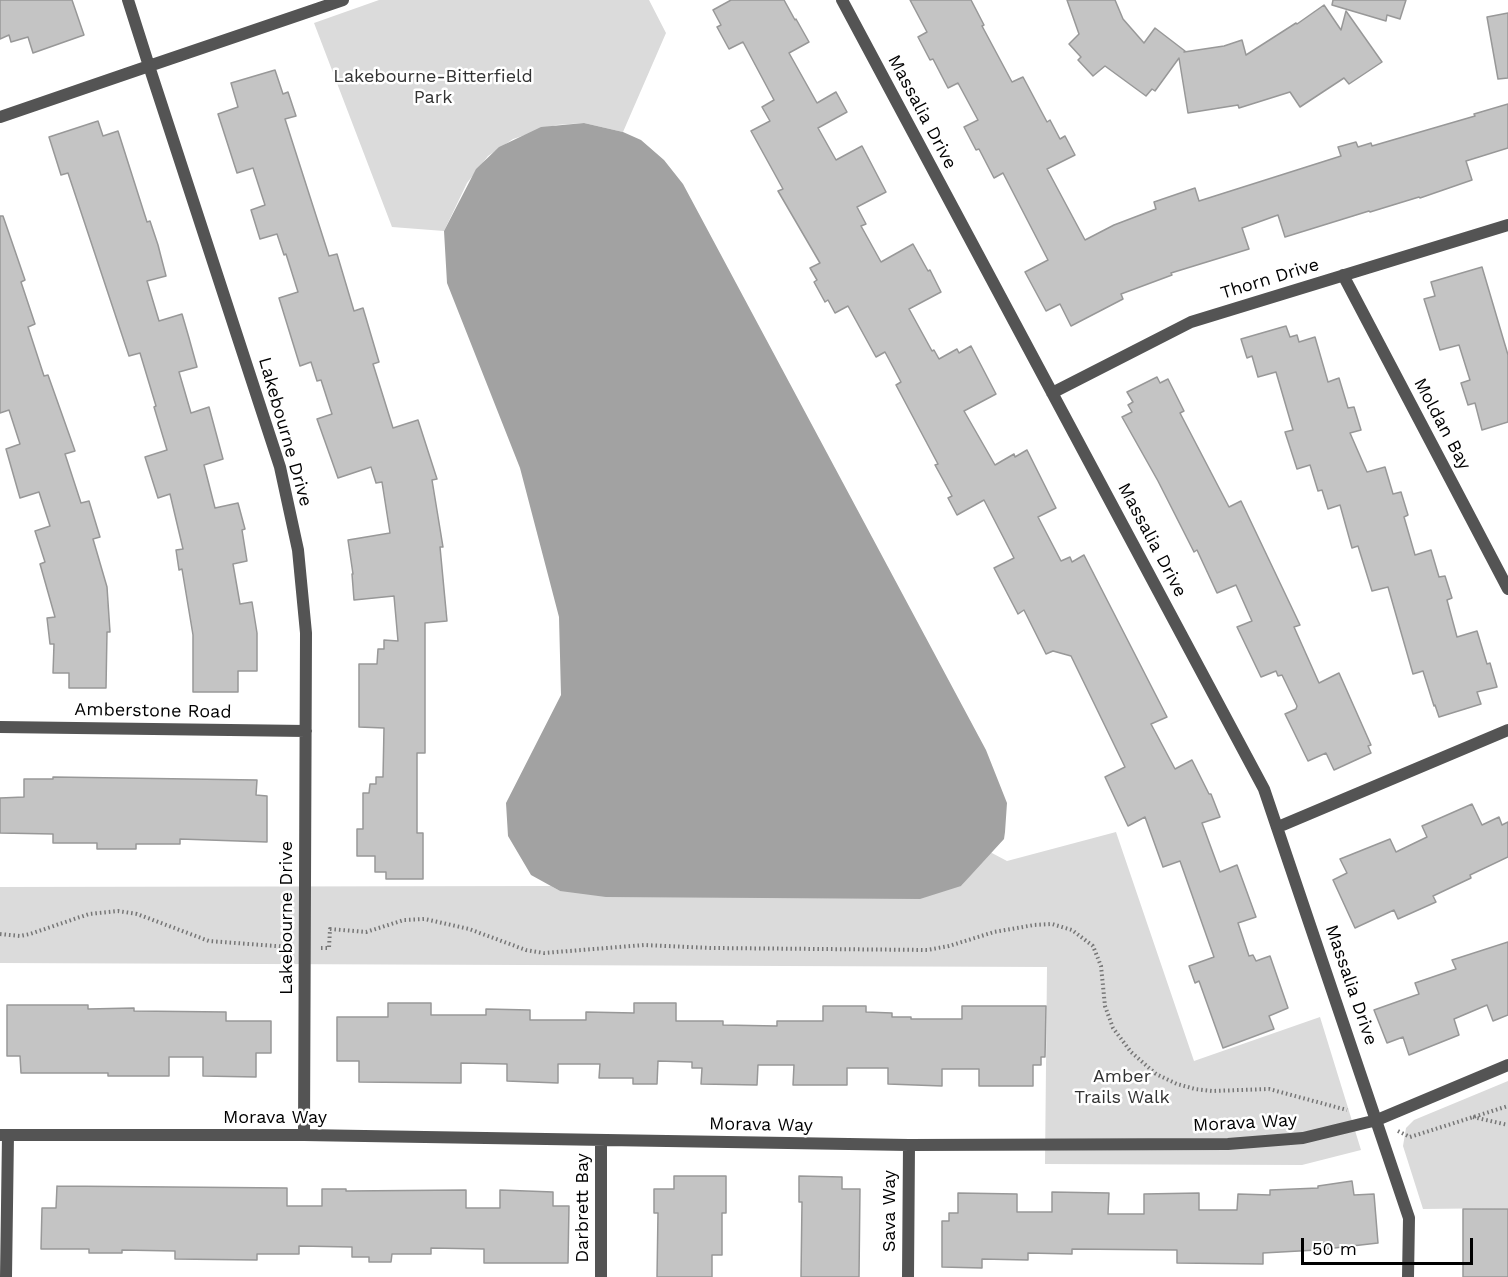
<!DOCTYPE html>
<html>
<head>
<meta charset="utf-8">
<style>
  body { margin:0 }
  #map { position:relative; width:1508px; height:1277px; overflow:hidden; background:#fff; font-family:"Work Sans",sans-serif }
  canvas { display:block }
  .scale { position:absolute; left:1301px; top:1238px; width:172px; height:27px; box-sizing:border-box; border:3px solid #000; border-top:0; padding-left:8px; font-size:18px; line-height:21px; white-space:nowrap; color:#000; -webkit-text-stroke:4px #fff; paint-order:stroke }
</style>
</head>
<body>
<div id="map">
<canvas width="1508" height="1277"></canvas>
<div class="scale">50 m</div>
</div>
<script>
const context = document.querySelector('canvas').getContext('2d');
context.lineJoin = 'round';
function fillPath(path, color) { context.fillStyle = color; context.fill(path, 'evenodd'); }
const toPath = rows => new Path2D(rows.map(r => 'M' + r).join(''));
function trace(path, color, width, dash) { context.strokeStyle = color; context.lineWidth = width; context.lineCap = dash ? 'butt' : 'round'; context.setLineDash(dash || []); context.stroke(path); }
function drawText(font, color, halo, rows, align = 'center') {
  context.font = font + ' "Work Sans",sans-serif'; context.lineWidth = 5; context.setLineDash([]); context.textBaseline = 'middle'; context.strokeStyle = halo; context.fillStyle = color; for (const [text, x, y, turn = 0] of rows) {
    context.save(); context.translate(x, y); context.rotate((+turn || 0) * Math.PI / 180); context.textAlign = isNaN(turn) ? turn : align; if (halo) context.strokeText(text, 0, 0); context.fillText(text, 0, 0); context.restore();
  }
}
const green = toPath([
  [379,0,649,0,666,33,623,132,584,123,556,125,513,139,488,156,467,183,444,231,392,227,314,23],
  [1116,832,1194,1061,1320,1017,1361,1150,1302,1165,1045,1164,1047,967,0,963,0,887,551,886,560,891,961,886,990,852,1007,861],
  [1508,1081,1508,1208,1423,1209,1403,1146,1406,1128,1414,1120]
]);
const water = toPath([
  [584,123,623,132,641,140,664,160,683,184,986,750,1007,803,1005,832,1004,839,961,886,920,899,606,897,560,891,531,875,508,836,506,803,561,695,559,617,520,468,447,283,444,231,476,169,499,147,541,127]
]);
const building = toPath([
  [0,0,72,0,84,35,33,53,28,37,11,42,9,35,0,39,0,0],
  [731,0,784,0,795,20,796,19,809,42,789,53,817,103,836,92,847,112,818,128,836,160,862,146,886,192,857,207,866,224,861,226,881,262,913,244,928,271,930,270,941,292,909,309,932,351,934,350,939,359,957,349,959,353,971,346,996,394,964,411,995,465,1014,454,1015,457,1027,450,1056,508,1038,517,1061,561,1070,557,1072,562,1084,555,1167,717,1151,724,1175,769,1192,760,1209,794,1211,794,1220,817,1202,823,1220,872,1237,865,1248,895,1256,917,1238,923,1249,956,1253,955,1256,961,1270,956,1288,1008,1269,1016,1274,1029,1223,1048,1199,981,1195,983,1189,966,1214,957,1180,861,1163,867,1145,817,1128,826,1105,777,1125,767,1071,656,1053,651,1046,654,1024,610,1018,614,994,568,1014,558,984,500,957,515,948,498,952,496,935,465,938,464,896,385,901,382,885,352,876,357,848,306,835,313,828,300,825,302,814,282,817,280,810,268,820,263,778,191,783,189,751,131,770,121,762,107,774,100,743,42,729,49,717,27,721,25,713,10,731,0],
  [910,0,971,0,984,25,982,26,1012,82,1023,77,1047,122,1050,120,1060,139,1065,136,1075,155,1047,169,1085,240,1114,225,1156,209,1154,202,1195,188,1199,201,1341,156,1338,147,1356,142,1358,147,1371,143,1372,146,1475,116,1474,114,1508,104,1508,148,1466,161,1472,180,1420,198,1419,197,1370,212,1369,211,1285,237,1278,215,1242,228,1249,249,1171,273,1172,275,1121,294,1123,299,1071,326,1060,304,1046,311,1025,272,1048,260,1003,173,994,178,979,149,976,150,964,127,978,120,958,83,948,88,933,59,930,60,918,37,927,32,910,0],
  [1067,0,1115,0,1123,19,1144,43,1155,28,1185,51,1184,52,1224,46,1242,40,1246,55,1296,23,1297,24,1324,5,1341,30,1346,11,1382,62,1349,84,1344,78,1300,107,1290,92,1239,108,1238,105,1188,113,1179,58,1155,91,1152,89,1146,96,1105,66,1093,76,1078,60,1081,57,1069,44,1079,34,1067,0],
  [1333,0,1406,0,1400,19,1387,15,1386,21,1332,5,1333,0],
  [1508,13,1508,78,1498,79,1487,17,1508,13],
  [275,70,283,94,288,92,296,116,285,119,329,256,337,254,354,311,363,308,379,362,373,364,393,428,418,420,437,479,432,480,443,547,440,547,447,621,425,623,425,753,417,753,417,833,423,833,423,879,386,879,386,872,375,872,375,856,357,856,357,829,363,829,363,793,369,793,370,784,376,784,376,777,383,777,384,728,359,727,359,664,377,664,378,649,384,649,384,640,398,641,394,596,354,600,352,574,353,574,348,540,390,533,382,482,376,483,371,467,338,478,317,419,332,414,321,380,317,381,311,362,300,366,279,298,298,292,286,254,284,255,277,234,260,239,251,210,265,205,253,168,237,173,218,114,238,107,231,83,275,70],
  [98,121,103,136,118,131,147,222,150,221,158,245,166,276,147,281,159,321,182,314,189,338,197,367,179,372,191,413,209,407,223,459,204,465,215,508,238,503,245,529,242,530,247,561,233,564,240,604,252,602,257,633,257,671,238,671,238,692,193,692,193,635,182,569,179,570,176,550,183,549,170,494,158,498,145,457,167,450,154,407,156,406,140,353,129,356,68,173,61,175,49,137,98,121],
  [0,216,3,216,25,280,21,282,35,324,28,327,44,376,48,375,75,451,65,454,81,503,89,501,100,537,93,539,107,587,110,632,107,632,106,688,69,688,69,673,53,673,54,644,50,644,47,618,55,617,40,564,45,562,35,531,50,526,39,492,20,498,6,449,20,444,9,410,0,413,0,216],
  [1482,267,1508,355,1508,422,1482,430,1475,403,1468,405,1461,383,1470,380,1459,345,1440,350,1424,299,1435,296,1431,282,1482,267],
  [1286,326,1290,337,1297,335,1299,342,1315,337,1328,382,1339,378,1348,408,1354,407,1361,430,1350,433,1367,472,1385,467,1393,494,1401,492,1408,515,1404,517,1415,555,1431,550,1439,577,1445,576,1452,598,1447,600,1457,637,1477,631,1487,664,1490,663,1497,687,1477,692,1481,704,1439,717,1435,705,1434,706,1423,671,1413,674,1388,587,1372,591,1358,546,1352,548,1340,505,1328,509,1322,490,1318,491,1310,465,1297,469,1285,432,1293,430,1276,372,1258,377,1252,356,1247,358,1241,339,1286,326],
  [1157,377,1160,383,1168,379,1184,411,1180,413,1229,507,1241,501,1300,625,1294,627,1319,683,1339,673,1371,745,1368,746,1371,753,1334,770,1326,753,1308,761,1285,714,1296,709,1297,706,1282,675,1278,676,1276,671,1261,677,1237,627,1252,621,1236,585,1217,593,1197,550,1194,552,1158,481,1122,417,1132,412,1128,405,1133,402,1127,392,1157,377],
  [53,777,257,780,256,795,267,796,267,842,180,839,180,844,136,844,136,849,97,849,97,843,53,843,53,834,0,833,0,798,24,797,24,779,53,779,53,777],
  [1472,804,1482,825,1499,817,1502,825,1508,822,1508,857,1470,875,1471,878,1433,896,1436,902,1398,919,1394,910,1355,928,1333,880,1347,873,1340,859,1390,839,1396,852,1427,837,1422,826,1472,804],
  [1508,942,1508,1015,1493,1021,1487,1005,1454,1019,1459,1035,1409,1055,1403,1037,1387,1043,1374,1010,1419,994,1415,983,1456,969,1452,960,1508,942],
  [388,1003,431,1003,431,1015,486,1015,486,1009,530,1010,530,1020,586,1020,586,1012,634,1013,634,1003,676,1003,676,1021,723,1021,723,1025,777,1026,777,1021,823,1021,823,1006,866,1006,866,1012,892,1013,892,1017,911,1017,911,1019,962,1019,962,1006,1046,1006,1045,1057,1041,1057,1041,1065,1033,1065,1033,1086,979,1086,979,1069,942,1069,942,1086,888,1084,888,1068,847,1068,847,1085,793,1085,794,1065,758,1065,757,1085,701,1084,702,1068,692,1068,692,1062,658,1061,657,1084,633,1084,633,1078,599,1078,600,1064,558,1064,558,1083,507,1081,507,1064,461,1063,461,1083,359,1082,359,1061,337,1061,337,1017,388,1017,388,1003],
  [7,1005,88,1005,88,1009,134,1008,134,1011,226,1012,226,1021,271,1021,271,1053,256,1053,256,1077,203,1076,203,1057,169,1057,169,1076,108,1076,108,1073,21,1073,20,1056,7,1056,7,1005],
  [674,1176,726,1176,726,1213,722,1213,722,1255,712,1255,712,1277,657,1277,658,1213,654,1213,654,1189,674,1189,674,1176],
  [799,1176,842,1177,842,1189,860,1189,859,1277,801,1277,802,1202,799,1202,799,1176],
  [1352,1181,1354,1195,1374,1194,1378,1243,1317,1250,1263,1253,1263,1264,1177,1263,1177,1250,1072,1249,1072,1254,1028,1253,1028,1260,982,1259,982,1268,942,1267,942,1221,949,1221,949,1213,958,1213,958,1193,1017,1194,1017,1212,1052,1212,1052,1192,1109,1193,1108,1214,1144,1214,1144,1194,1199,1193,1199,1210,1237,1210,1238,1194,1270,1195,1270,1190,1318,1188,1318,1186,1352,1181],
  [57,1186,287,1188,287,1206,322,1206,322,1189,346,1189,346,1191,466,1190,466,1208,500,1208,500,1190,553,1192,553,1206,569,1206,568,1263,484,1263,484,1249,431,1248,431,1254,392,1254,391,1262,369,1262,369,1257,352,1257,352,1247,299,1246,299,1254,257,1254,257,1260,175,1259,175,1251,122,1250,122,1253,89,1253,89,1249,41,1249,42,1208,56,1208,57,1186],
  [1463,1209,1508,1209,1508,1277,1463,1277,1463,1209]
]);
const path = toPath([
  [0,934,20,936,30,934,89,914,118,911,137,914,209,941,289,947],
  [321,948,329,948,330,929,366,932,404,920,425,919,469,929,526,950,544,953,644,945,711,948,927,950,949,946,994,932,1034,925,1052,924,1072,930,1093,946,1101,966,1105,1006,1113,1028,1131,1052,1156,1074,1177,1084,1195,1089,1212,1091,1269,1089,1347,1110],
  [1473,1117,1508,1125],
  [1398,1131,1410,1137,1508,1106]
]);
const minor = toPath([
  [842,0,1264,789,1409,1218,1408,1277],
  [0,117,149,66,128,0],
  [1343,275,1508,589],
  [1052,393,1191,322,1508,225],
  [0,727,306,731],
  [1278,827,1508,730],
  [0,1135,304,1135,909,1145,1228,1144,1303,1138,1377,1120,1508,1065],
  [304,1135,306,633,298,550,280,467,149,66,343,0],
  [601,1140,601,1277],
  [6,1277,8,1135],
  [908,1277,909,1145]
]);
const parkNames = [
  ["Lakebourne-Bitterfield",433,77],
  ["Park",433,98],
  ["Amber",1122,1077],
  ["Trails Walk",1122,1098]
];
const streetNames = [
  ["Massalia Drive",922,112,62],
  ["Thorn Drive",1270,279,-17],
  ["Moldan Bay",1442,424,62],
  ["Lakebourne Drive",285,432,74],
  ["Massalia Drive",1152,540,62],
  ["Amberstone Road",153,711,1],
  ["Lakebourne Drive",287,918,-90],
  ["Massalia Drive",1351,985,71],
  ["Morava Way",275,1118],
  ["Morava Way",1245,1123,-3],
  ["Morava Way",761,1125,1],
  ["Darbrett Bay",583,1208,-90],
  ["Sava Way",890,1211,-90]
];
fillPath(green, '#dbdbdb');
fillPath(water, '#a2a2a2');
fillPath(building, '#c4c4c4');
trace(building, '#989898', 1.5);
trace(path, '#767676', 4, [1.5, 3]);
trace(minor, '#545454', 12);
drawText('18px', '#323232', '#fff', parkNames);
drawText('18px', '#000', '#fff', streetNames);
</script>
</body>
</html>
